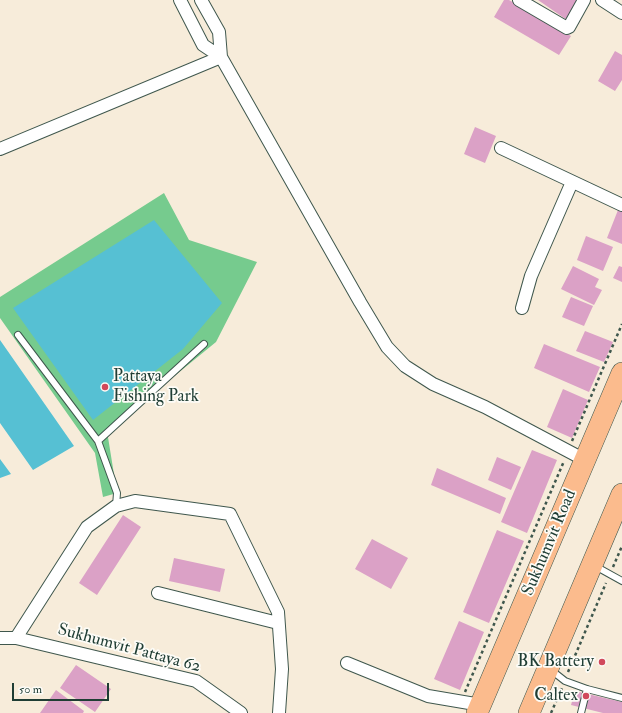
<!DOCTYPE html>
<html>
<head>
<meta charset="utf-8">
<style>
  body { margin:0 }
  #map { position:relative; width:622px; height:713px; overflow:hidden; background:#f7ecda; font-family:"IM FELL Double Pica",serif }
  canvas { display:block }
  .scale { position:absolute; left:12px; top:683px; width:97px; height:18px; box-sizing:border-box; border:2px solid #1f3d34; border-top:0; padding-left:5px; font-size:12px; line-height:14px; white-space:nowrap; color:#1f3d34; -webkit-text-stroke:3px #fdfcf7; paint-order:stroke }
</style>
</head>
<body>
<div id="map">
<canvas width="622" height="713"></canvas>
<div class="scale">50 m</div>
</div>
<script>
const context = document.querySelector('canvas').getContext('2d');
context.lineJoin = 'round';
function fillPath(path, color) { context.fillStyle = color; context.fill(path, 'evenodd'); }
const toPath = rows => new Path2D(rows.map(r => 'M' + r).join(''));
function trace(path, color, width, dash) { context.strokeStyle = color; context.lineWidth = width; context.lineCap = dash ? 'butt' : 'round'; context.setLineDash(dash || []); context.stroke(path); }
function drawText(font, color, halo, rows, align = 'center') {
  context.font = font + ' "IM FELL Double Pica",serif'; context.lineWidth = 3.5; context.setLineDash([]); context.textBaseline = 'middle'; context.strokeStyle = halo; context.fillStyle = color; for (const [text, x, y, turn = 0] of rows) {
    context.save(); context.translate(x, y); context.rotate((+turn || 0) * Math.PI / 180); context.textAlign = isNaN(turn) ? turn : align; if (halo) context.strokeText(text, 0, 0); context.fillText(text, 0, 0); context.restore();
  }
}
const green = toPath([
  [164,193,189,240,257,262,216,342,107,431,117,493,103,497,95,453,0,318,0,297]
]);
const water = toPath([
  [154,220,222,303,183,349,93,420,13,308],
  [0,340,74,446,33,470,0,423],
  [0,459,11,474,0,478]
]);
const building = toPath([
  [504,0,509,0,571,36,559,55,494,17],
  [538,0,579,0,567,20],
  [615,51,622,55,622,80,615,91,598,81],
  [475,127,496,136,485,163,464,154],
  [618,210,622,211,622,244,607,238],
  [586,236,613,247,603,271,577,260],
  [573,266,599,279,595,287,602,290,594,305,561,289],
  [619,266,622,267,622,282,613,278],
  [571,297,593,306,584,326,562,317],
  [585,331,613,342,604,362,576,351],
  [544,344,600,367,589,392,534,368],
  [563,389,588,400,572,438,547,427],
  [532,450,557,460,527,533,501,522],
  [497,457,521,467,511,490,488,480],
  [437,468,506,498,500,514,431,485],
  [123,515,141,527,97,595,79,583],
  [497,530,524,541,489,623,463,612],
  [372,539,408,558,391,589,355,569],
  [174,558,225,569,220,592,169,581],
  [459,621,484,632,460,690,434,679],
  [76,665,111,689,95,712,60,688],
  [56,690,84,711,83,713,40,713],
  [575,691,622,702,622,713,603,713,571,705]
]);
const path = toPath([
  [572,441,622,324],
  [613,567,622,546],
  [568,672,606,583],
  [465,692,564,461],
  [551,713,562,688]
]);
const lane = toPath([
  [18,335,98,441,117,493,116,506],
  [98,441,204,344],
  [595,566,622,581],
  [551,670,565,681,587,689,622,698],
  [581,713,587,689]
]);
const street = toPath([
  [180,0,203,45,221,57],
  [201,0,219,32,221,57],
  [519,0,567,28,569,27,584,0],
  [602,0,622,13],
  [501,148,622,205],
  [0,149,221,57,360,302,387,347,405,366,433,384,485,407,585,460],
  [522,308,531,276,572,182],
  [158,593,278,623],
  [0,638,16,638,196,681,241,713],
  [16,638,87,527,116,506,135,501,230,514,278,612,282,669,279,713],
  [347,663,428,696,481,705]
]);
const highway = toPath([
  [477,713,622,373],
  [529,713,622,494]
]);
const markers = [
  [105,387,4,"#d1495b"],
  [602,662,4,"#d1495b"],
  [586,696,4,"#d1495b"]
];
const poiNames = [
  ["Pattaya",113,377,"left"],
  ["Fishing Park",113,397,"left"],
  ["BK Battery",594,662],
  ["Caltex",578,696]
];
const streetNames = [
  ["Sukhumvit Road",550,543,-67],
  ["Sukhumvit Pattaya 62",129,649,15]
];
fillPath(green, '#76cb8e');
fillPath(water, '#56c0d3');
fillPath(building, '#dba1c6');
trace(lane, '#3f574d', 8);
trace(street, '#3f574d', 14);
trace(highway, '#3f574d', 22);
trace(path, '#3f574d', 2.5, [3, 3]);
trace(lane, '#fff', 6);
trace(street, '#fff', 12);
trace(highway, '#fbbb8d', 21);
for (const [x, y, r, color] of markers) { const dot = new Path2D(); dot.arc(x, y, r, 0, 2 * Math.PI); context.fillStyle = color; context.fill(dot); trace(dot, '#fdfcf7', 1.5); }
drawText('17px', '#1f3d34', '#fdfcf7', poiNames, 'right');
drawText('17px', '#1f3d34', '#fdfcf7', streetNames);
</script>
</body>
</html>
